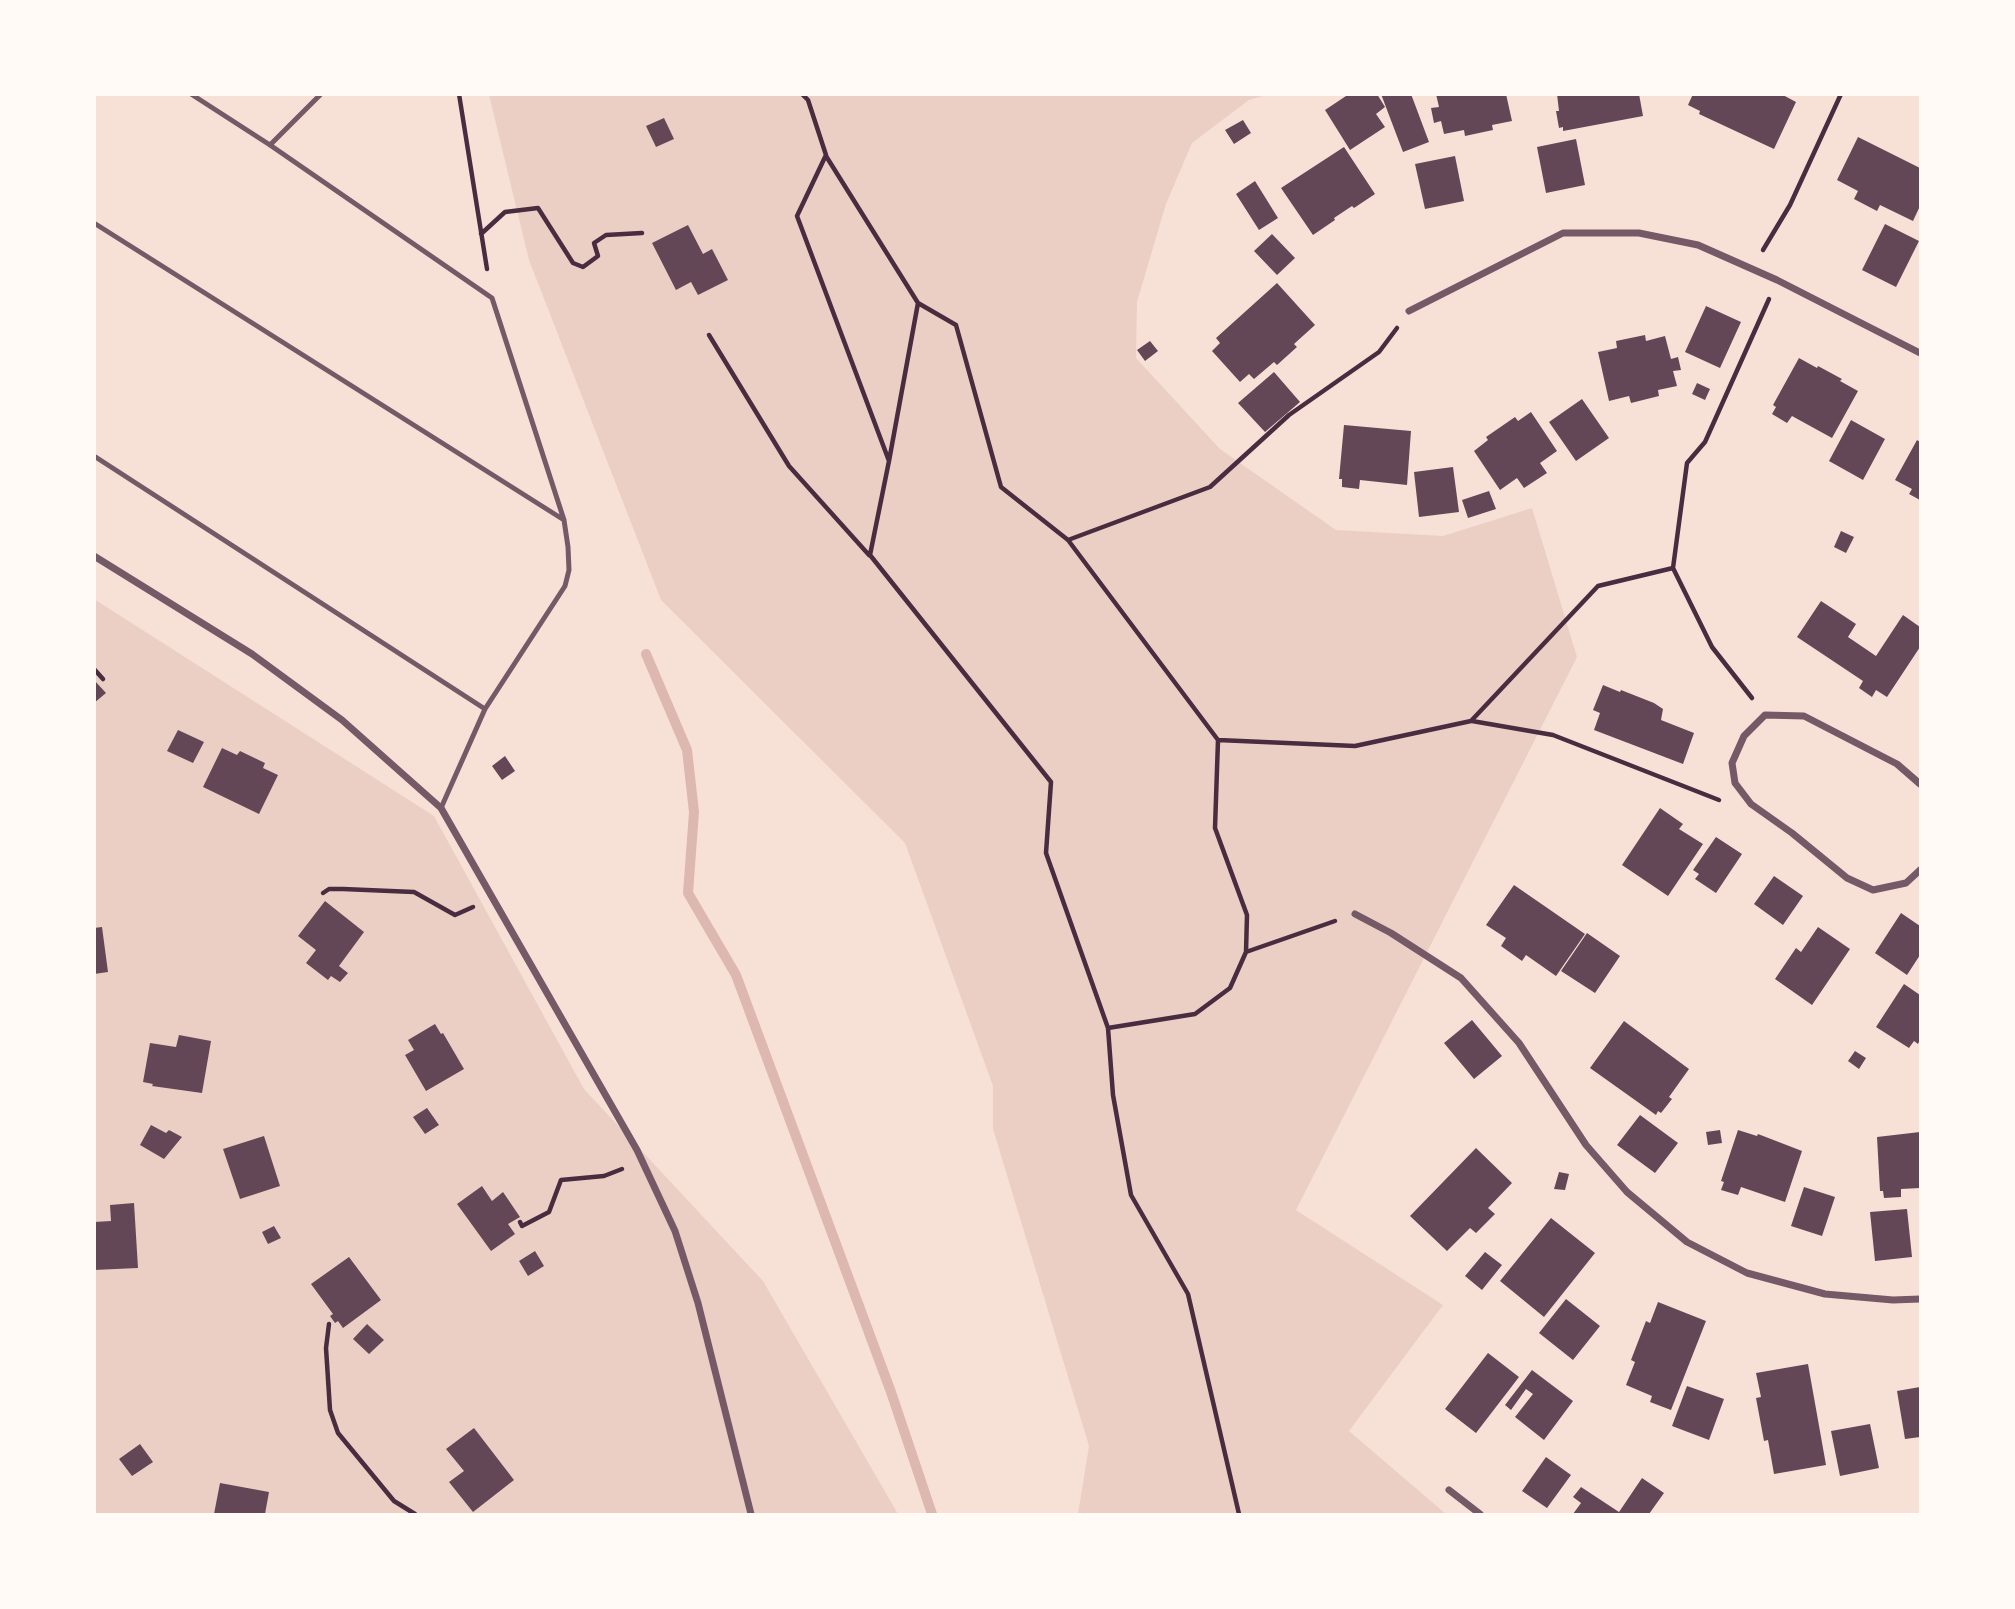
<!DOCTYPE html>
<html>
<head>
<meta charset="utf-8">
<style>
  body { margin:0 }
  #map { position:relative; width:2015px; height:1609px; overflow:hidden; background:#f7e1d7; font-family:Commissioner,sans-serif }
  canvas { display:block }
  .frame { position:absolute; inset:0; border:96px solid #fffaf5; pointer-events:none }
</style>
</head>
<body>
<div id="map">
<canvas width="2015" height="1609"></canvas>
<div class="frame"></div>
</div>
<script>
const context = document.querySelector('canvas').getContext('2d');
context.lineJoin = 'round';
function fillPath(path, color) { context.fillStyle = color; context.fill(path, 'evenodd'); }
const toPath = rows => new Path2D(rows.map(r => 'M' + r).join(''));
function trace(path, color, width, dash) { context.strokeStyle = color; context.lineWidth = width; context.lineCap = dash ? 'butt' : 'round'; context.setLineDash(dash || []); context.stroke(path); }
const green = toPath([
  [489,95,1267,95,1249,100,1192,143,1166,204,1137,302,1136,358,1220,449,1336,530,1443,536,1532,508,1577,657,1296,1210,1443,1305,1349,1431,1446,1514,1078,1514,1089,1446,993,1129,993,1086,905,843,661,600,529,260],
  [94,599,434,816,584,1089,763,1281,898,1514,95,1514]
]);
const stream = toPath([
  [646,654,687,750,694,812,688,893,736,975,891,1392,932,1514]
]);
const building = toPath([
  [1349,94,1377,94,1385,107,1376,114,1385,127,1350,150,1325,110],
  [1381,94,1411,94,1429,142,1403,152],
  [1436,94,1506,94,1512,121,1492,125,1493,130,1465,136,1464,130,1444,134,1441,121,1434,123,1431,108,1439,107],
  [1557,94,1639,94,1643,116,1563,131,1563,127,1559,128,1556,111,1559,111],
  [1693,94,1781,94,1796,102,1774,149,1699,114,1700,111,1688,105],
  [664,118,674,139,656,147,646,126],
  [1243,120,1251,133,1234,144,1225,130],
  [1858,137,1920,168,1920,206,1913,221,1880,205,1877,211,1854,199,1858,191,1837,180],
  [1576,139,1585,185,1546,193,1537,147],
  [1344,147,1375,194,1354,208,1352,206,1334,218,1335,220,1313,235,1281,188],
  [1455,156,1464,201,1425,209,1415,164],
  [1255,181,1278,218,1259,230,1236,194],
  [1885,224,1919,241,1896,287,1862,270],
  [688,225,703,254,712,249,728,280,698,295,691,282,676,290,652,243],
  [1272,234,1295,258,1277,275,1254,251],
  [1277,283,1315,325,1294,344,1297,347,1277,365,1274,362,1254,379,1249,374,1240,382,1212,351,1220,343,1216,338],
  [1706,306,1741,322,1720,368,1685,352],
  [1645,335,1646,341,1665,336,1671,359,1678,357,1681,370,1673,371,1677,386,1658,390,1659,396,1631,403,1629,396,1609,401,1598,352,1617,348,1616,341],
  [1150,341,1158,351,1145,361,1137,350],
  [1799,358,1817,368,1818,366,1842,379,1840,381,1858,391,1832,438,1792,416,1787,423,1772,414,1776,407,1773,405],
  [1274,372,1300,402,1265,432,1238,403],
  [1697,383,1710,389,1705,400,1692,394],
  [1582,399,1609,438,1576,461,1549,422],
  [1531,412,1557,451,1540,463,1547,473,1524,488,1517,478,1500,490,1474,451,1488,440,1486,437,1515,417,1518,421],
  [1851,420,1885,439,1863,480,1829,461],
  [1344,425,1411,431,1407,485,1360,480,1359,489,1342,487,1342,479,1339,479],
  [1917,440,1920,442,1920,500,1909,494,1912,489,1895,480],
  [1453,467,1459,512,1419,517,1414,472],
  [1489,491,1496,509,1468,518,1462,500],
  [1841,531,1854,537,1846,553,1834,547],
  [1821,601,1856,624,1848,637,1876,656,1903,615,1920,627,1920,647,1887,697,1876,690,1872,697,1859,688,1863,681,1797,637],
  [94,680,106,693,94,703],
  [1603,685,1620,692,1621,690,1654,703,1663,709,1661,720,1694,733,1683,764,1594,730,1600,713,1593,710],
  [178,730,204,742,193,763,167,751],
  [222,748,237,755,240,751,265,763,263,768,278,775,259,814,203,787],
  [505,756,515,771,502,780,492,766],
  [1660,808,1683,824,1679,829,1703,844,1668,896,1622,865],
  [1716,837,1742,854,1716,893,1695,879,1699,874,1693,870],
  [1774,876,1803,896,1783,925,1754,904],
  [1514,885,1585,934,1556,976,1526,955,1522,961,1501,946,1506,938,1486,925],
  [325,901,364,932,339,966,348,973,340,982,331,976,328,980,306,963,316,950,298,936],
  [1901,913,1920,926,1920,955,1907,975,1875,953],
  [102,927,108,972,94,974,94,928],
  [1818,927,1850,949,1812,1005,1775,979,1796,948,1801,952],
  [1587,933,1620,956,1595,993,1561,971],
  [1904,984,1920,995,1920,1040,1918,1044,1914,1041,1909,1048,1876,1027],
  [1472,1020,1502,1056,1474,1079,1444,1043],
  [1624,1021,1689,1069,1669,1097,1672,1099,1661,1113,1658,1111,1656,1115,1590,1068],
  [435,1024,441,1034,443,1033,464,1069,426,1091,405,1055,414,1050,408,1040],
  [179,1035,211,1041,202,1093,152,1086,153,1084,143,1082,150,1043,176,1047],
  [1855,1051,1866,1058,1859,1069,1848,1061],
  [427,1108,439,1125,425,1134,413,1117],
  [1640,1115,1678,1143,1655,1173,1617,1145],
  [151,1125,166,1133,169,1130,182,1137,164,1159,140,1145],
  [1720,1130,1722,1143,1708,1145,1706,1132],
  [1738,1130,1757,1136,1758,1134,1802,1151,1785,1202,1741,1187,1738,1195,1721,1190,1724,1182,1721,1181],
  [1920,1132,1920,1188,1901,1189,1901,1197,1884,1198,1883,1191,1880,1191,1877,1137],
  [264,1136,280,1186,240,1199,223,1149],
  [1476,1148,1512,1183,1488,1208,1495,1214,1476,1233,1470,1228,1447,1251,1410,1216],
  [1559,1172,1569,1174,1565,1190,1554,1189],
  [482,1186,492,1201,503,1192,520,1217,508,1224,515,1234,491,1251,457,1204],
  [1804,1187,1835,1197,1822,1236,1791,1226],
  [134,1203,138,1268,94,1270,94,1222,111,1221,110,1205],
  [1907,1209,1912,1257,1875,1261,1870,1212],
  [1551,1218,1595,1253,1544,1317,1500,1281],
  [274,1226,281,1238,268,1244,262,1232],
  [535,1251,544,1266,528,1276,519,1261],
  [1485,1252,1502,1265,1482,1290,1465,1276],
  [349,1257,381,1300,343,1328,338,1321,335,1323,330,1316,333,1314,311,1284],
  [1566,1299,1600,1326,1573,1360,1539,1333],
  [1658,1302,1706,1321,1671,1410,1650,1402,1652,1396,1626,1385,1635,1362,1631,1360,1646,1321,1650,1323],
  [367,1324,384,1340,369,1354,353,1339],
  [1488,1353,1519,1377,1476,1433,1445,1409],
  [1808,1364,1826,1465,1774,1474,1768,1440,1764,1441,1756,1398,1761,1397,1756,1373],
  [1532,1370,1573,1401,1544,1440,1515,1417,1533,1394,1526,1389,1511,1410,1505,1405],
  [1687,1386,1724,1399,1709,1440,1672,1426],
  [1920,1387,1920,1437,1905,1439,1897,1391],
  [1870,1424,1879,1468,1840,1476,1831,1431],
  [474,1428,514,1480,473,1512,449,1482,464,1471,446,1449],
  [140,1444,153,1462,132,1476,119,1459],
  [1546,1457,1571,1475,1547,1508,1522,1491],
  [1642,1478,1664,1493,1649,1514,1573,1514,1581,1503,1573,1497,1581,1487,1619,1512],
  [220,1483,269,1492,265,1514,214,1514]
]);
const path = toPath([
  [459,94,487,269],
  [802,94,808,100,826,155,797,216,889,461,870,555,1051,782,1046,853,1108,1028,1113,1095,1131,1195,1188,1294,1239,1514],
  [826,156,918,303,956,325,1001,487,1068,540,1218,740,1355,746,1471,721,1598,586,1673,568],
  [481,234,505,212,538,208,573,263,583,267,598,256,594,243,606,235,642,233],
  [1763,250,1790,205,1841,94],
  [709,335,789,466,869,555],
  [889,461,918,303],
  [1068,540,1210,487,1289,415,1379,352,1397,328],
  [94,669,103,679],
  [1752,698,1712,647,1673,568,1687,463,1705,442,1769,299],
  [1472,721,1553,735,1719,800],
  [323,893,329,889,343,889,414,892,455,915,473,907],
  [1246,952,1335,921],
  [1108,1028,1195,1014,1230,988,1246,952,1247,915,1215,828,1218,740],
  [520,1222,522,1226,549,1212,561,1180,604,1176,622,1169],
  [329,1324,326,1348,330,1410,338,1433,394,1501,415,1514]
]);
const service = toPath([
  [191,94,270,145,492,298,564,520,568,547,569,570,565,586,485,709,441,808],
  [270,145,321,94],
  [94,223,564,520],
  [94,456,485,709]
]);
const minor = toPath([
  [1409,311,1563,233,1639,233,1698,245,1777,280,1920,353],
  [94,556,252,654,342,720,441,808,637,1150,675,1231,698,1303,751,1514],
  [1920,784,1897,764,1804,716,1765,715,1744,736,1732,763,1735,783,1751,804,1792,833,1847,878,1873,890,1906,883,1920,870],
  [1355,914,1391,933,1461,978,1519,1043,1586,1145,1627,1192,1687,1242,1747,1273,1825,1294,1893,1300,1920,1299],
  [1449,1490,1480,1514]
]);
fillPath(green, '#ebcfc5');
trace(stream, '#dcb8b0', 10);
fillPath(building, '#644757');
trace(path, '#4a2c40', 4.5);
trace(service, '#755966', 5);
trace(minor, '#755966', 7);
</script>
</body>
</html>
